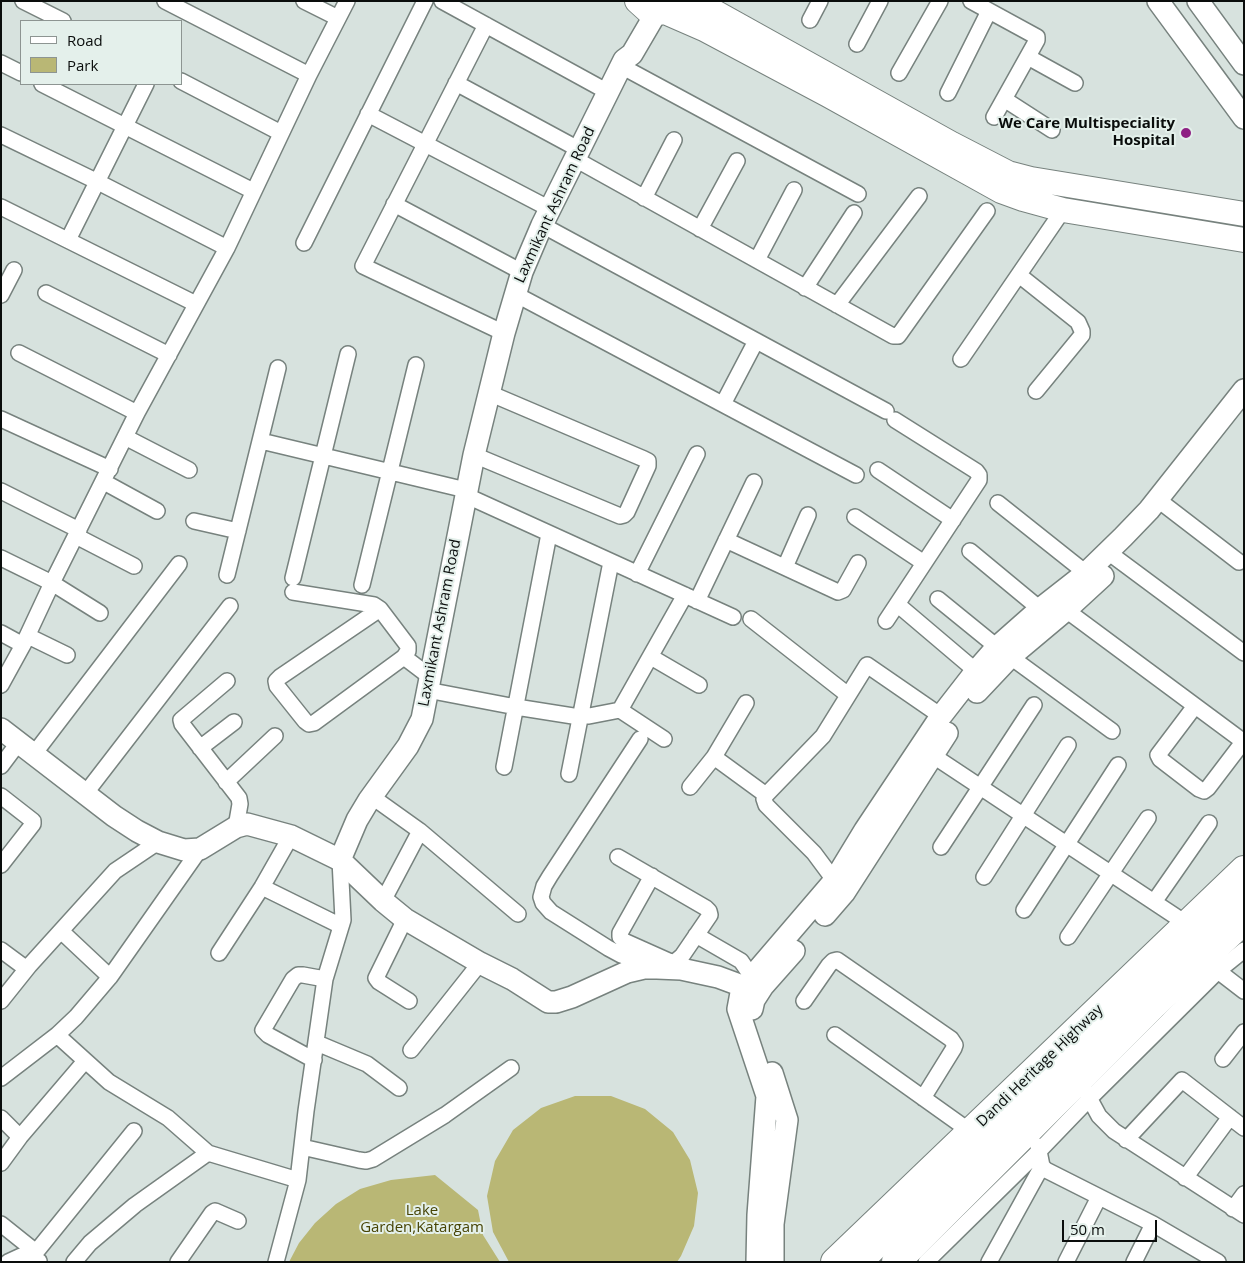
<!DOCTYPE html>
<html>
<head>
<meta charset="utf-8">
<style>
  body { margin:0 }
  #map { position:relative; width:1245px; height:1263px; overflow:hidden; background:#d7e2de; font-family:"Open Sans",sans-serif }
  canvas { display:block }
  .frame { position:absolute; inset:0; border:2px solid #0a0d0c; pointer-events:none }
  .legend { position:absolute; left:20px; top:20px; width:162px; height:65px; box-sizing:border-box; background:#e4f0eb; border:1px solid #8d9592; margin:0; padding:6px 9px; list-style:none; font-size:15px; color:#0a0d0c }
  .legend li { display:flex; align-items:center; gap:10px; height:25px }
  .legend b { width:25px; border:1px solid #8d9592 }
  .scale { position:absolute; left:1062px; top:1220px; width:95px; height:22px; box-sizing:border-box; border:2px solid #0a0d0c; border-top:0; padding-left:6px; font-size:15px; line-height:18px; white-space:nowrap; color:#0a0d0c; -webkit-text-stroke:4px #e4f0eb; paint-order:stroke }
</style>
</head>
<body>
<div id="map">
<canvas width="1245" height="1263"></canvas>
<div class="frame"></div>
<ul class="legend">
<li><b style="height:6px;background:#fff"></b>Road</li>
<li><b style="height:14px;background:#b9b775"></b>Park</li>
</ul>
<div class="scale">50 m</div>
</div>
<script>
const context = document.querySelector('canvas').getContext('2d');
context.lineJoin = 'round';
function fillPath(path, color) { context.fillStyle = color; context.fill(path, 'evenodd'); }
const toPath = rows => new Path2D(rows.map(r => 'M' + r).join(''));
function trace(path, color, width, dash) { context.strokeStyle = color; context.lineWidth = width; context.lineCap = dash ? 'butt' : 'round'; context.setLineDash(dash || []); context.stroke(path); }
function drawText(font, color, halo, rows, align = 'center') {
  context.font = font + ' "Open Sans",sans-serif'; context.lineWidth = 4; context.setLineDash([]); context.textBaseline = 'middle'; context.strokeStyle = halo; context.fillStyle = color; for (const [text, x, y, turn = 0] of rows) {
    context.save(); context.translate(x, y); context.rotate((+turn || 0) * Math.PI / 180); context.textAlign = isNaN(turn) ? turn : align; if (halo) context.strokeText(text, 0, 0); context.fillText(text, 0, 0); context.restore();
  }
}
const green = toPath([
  [575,1096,611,1096,645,1109,673,1132,690,1160,698,1193,694,1226,681,1256,677,1262,509,1262,493,1232,487,1196,495,1161,513,1130,541,1108],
  [435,1175,478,1210,483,1235,500,1262,289,1262,299,1243,315,1223,336,1204,360,1189,391,1180]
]);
const street = toPath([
  [23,1,63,21],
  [165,1,309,75],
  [304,1,338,18],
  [442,1,608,92],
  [971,1,1037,37,1037,40,994,117],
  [810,20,820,1],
  [486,25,363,266,504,333],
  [857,44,880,1],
  [1028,57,1075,83],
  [1,63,21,73],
  [621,66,858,194],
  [899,73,940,1],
  [181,81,281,133],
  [456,83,580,150],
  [42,84,253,191],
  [948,93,989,11],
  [1004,99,1052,130],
  [368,114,550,209],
  [1,135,96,181,227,248],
  [575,159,893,336,898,336,901,332,987,211],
  [644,198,674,140],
  [394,204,522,272],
  [1,207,196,304],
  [542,225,886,411],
  [700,229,737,161],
  [68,240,146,84],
  [304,243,425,1],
  [757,260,794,190],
  [1019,275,1078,322,1082,331,1082,335,1036,391],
  [805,288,854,213],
  [46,293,169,355],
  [515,294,856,475],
  [1,295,14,270],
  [837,305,919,196],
  [19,353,137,413],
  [961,359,1063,210],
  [723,404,756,341],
  [1,419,110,469],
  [125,437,189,470],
  [261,441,466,490],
  [474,455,620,516,624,515,627,512,648,466,648,461,644,459,489,393],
  [878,470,953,520],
  [104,482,157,511],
  [1,491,79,530],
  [465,495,733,617],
  [1157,499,1239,562],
  [998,503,1086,573],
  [855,517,924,563],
  [194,521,238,531],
  [76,536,134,566],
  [726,540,838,592,843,590,858,563],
  [970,551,1040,609],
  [1108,552,1244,653],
  [1,558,52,583,100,613],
  [785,567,808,515],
  [637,574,697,454],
  [227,575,278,368],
  [293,578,348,354],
  [362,585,416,365],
  [293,592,374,605,380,609,408,646,408,651,404,657,429,676],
  [938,599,997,647,1112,731],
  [697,601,754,482],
  [897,604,976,671],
  [380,609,280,677,276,681,277,686,305,721,309,724,314,723,404,657],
  [1066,610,1244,742],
  [751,619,848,695],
  [886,621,979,480,979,475,976,471,895,420],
  [1,633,23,645],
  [28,636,67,655],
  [651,657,699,685],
  [227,681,181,720,182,724,239,798,240,804,236,827],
  [1,685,23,645,52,583,137,413,227,248,309,75,347,1],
  [427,690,516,707,573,716,589,716,620,710,685,595],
  [1195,706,1158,755,1160,759,1199,789,1204,791,1208,788,1243,742],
  [620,710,664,739],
  [640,739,550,876,544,886,541,897,543,903,551,912,608,948,621,955,653,966],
  [200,748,234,722],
  [926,751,1187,924],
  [34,754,179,564],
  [714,757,746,703],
  [1,766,19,742],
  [504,767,549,534],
  [569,774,611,562],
  [226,782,275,736],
  [690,787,714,757,766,795],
  [85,794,230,606],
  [1,796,33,821,33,824,1,865],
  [371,796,420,831,518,914],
  [941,847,1034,705],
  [618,857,706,908,709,911,710,915,682,956,676,961,671,962,624,941,620,937,620,933,652,876],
  [984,877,1068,745],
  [262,887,341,926],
  [840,888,814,853,766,805,764,799,766,795,823,736,867,665,941,716],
  [383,901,420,831],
  [1154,902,1209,823],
  [1024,910,1118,765],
  [405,919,376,978,379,982,409,1001],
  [61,931,110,977],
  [696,935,741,961,752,977],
  [1068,937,1148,818],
  [1,950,24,967,29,966,115,871,158,842],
  [219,953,262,887,291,836],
  [1218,971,1244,991],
  [1,1001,29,966],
  [804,1001,829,965,833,961,837,960,951,1039,955,1045,954,1048,923,1098],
  [57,1035,109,1082,168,1118,208,1153,298,1180],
  [835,1035,971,1132],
  [317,1043,367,1064,399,1088],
  [411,1050,480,963],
  [1223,1059,1244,1032],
  [314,1060,268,1035,263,1030,293,979,298,975,303,975,325,979],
  [1,1078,57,1035,76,1017,110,977,200,849],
  [1086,1092,1099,1116,1114,1131,1244,1215],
  [1,1118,20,1137],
  [1126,1140,1182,1080,1244,1128],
  [1038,1146,1042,1166,1046,1170,1153,1224,1218,1262],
  [302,1147,359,1160,366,1161,373,1159,445,1115,511,1068],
  [1,1163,20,1137,85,1061],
  [1185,1178,1230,1117],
  [1233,1209,1244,1194],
  [1,1224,36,1252],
  [32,1257,134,1131],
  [8,1262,21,1256,32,1257,39,1261],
  [74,1262,90,1243,135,1205,208,1153],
  [178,1262,212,1213,215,1211,238,1221],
  [276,1262,298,1180,306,1111,325,979,343,920,340,860],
  [926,1262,1039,1151,1090,1098,1218,971,1244,950],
  [989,1262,1042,1166],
  [1066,1262,1099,1197],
  [1134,1262,1153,1224]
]);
const secondary = toPath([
  [1158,1,1244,118],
  [1198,1,1244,64],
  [977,692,1010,657,1066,610,1103,576],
  [1,729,114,816,137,831,158,842,184,850,200,849,236,827,247,824,291,836,340,860,357,820,369,800,408,746,422,719,474,455,504,333,522,272,542,225,624,60,632,54,656,13],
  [340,860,383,901,405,919,480,963,512,979,548,1002,556,1002,572,997,627,972,644,968,657,968,681,969,718,977,745,987,755,993],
  [825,915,844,893,947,733],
  [752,1009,754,1000,763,986,794,951],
  [772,1073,787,1120,773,1224,773,1262],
  [757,1262,758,1215,767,1096,738,1009,741,993,756,972,834,881,865,830,941,716,976,671,997,647,1040,609,1086,573,1123,537,1149,510,1244,390],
  [863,1262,997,1128,1104,1026,1118,1019,1244,899]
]);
const primary = toPath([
  [637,1,648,11,656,13,665,12,676,5],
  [695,1,952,144,1008,173,1031,179,1244,214],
  [665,12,704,29,828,95,1001,191,1023,199,1063,210,1244,240]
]);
const highway = toPath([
  [835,1262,1244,870],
  [896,1262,1151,1007,1244,920]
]);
const markers = [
  [1186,133,6,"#8e2083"]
];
const poiNames = [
  ["We Care Multispeciality",1175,124],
  ["Hospital",1175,141]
];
const streetNames = [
  ["Laxmikant Ashram Road",555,205,-65],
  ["Laxmikant Ashram Road",440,623,-79],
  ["Dandi Heritage Highway",1040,1066,-44]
];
const parkNames = [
  ["Lake",422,1211],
  ["Garden,Katargam",422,1228]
];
fillPath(green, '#b9b775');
trace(street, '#77827e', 18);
trace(secondary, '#77827e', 24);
trace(primary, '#77827e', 26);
trace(highway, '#77827e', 30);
trace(street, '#fff', 15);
trace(secondary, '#fff', 21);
trace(primary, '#fff', 24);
trace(highway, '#fff', 28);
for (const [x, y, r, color] of markers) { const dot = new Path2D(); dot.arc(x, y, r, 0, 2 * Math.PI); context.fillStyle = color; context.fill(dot); trace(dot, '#e4f0eb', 2); }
drawText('bold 15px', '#0a0d0c', '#e4f0eb', poiNames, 'right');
drawText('15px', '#0a0d0c', '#e4f0eb', streetNames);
drawText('15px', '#474405', '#e4f0eb', parkNames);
</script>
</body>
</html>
